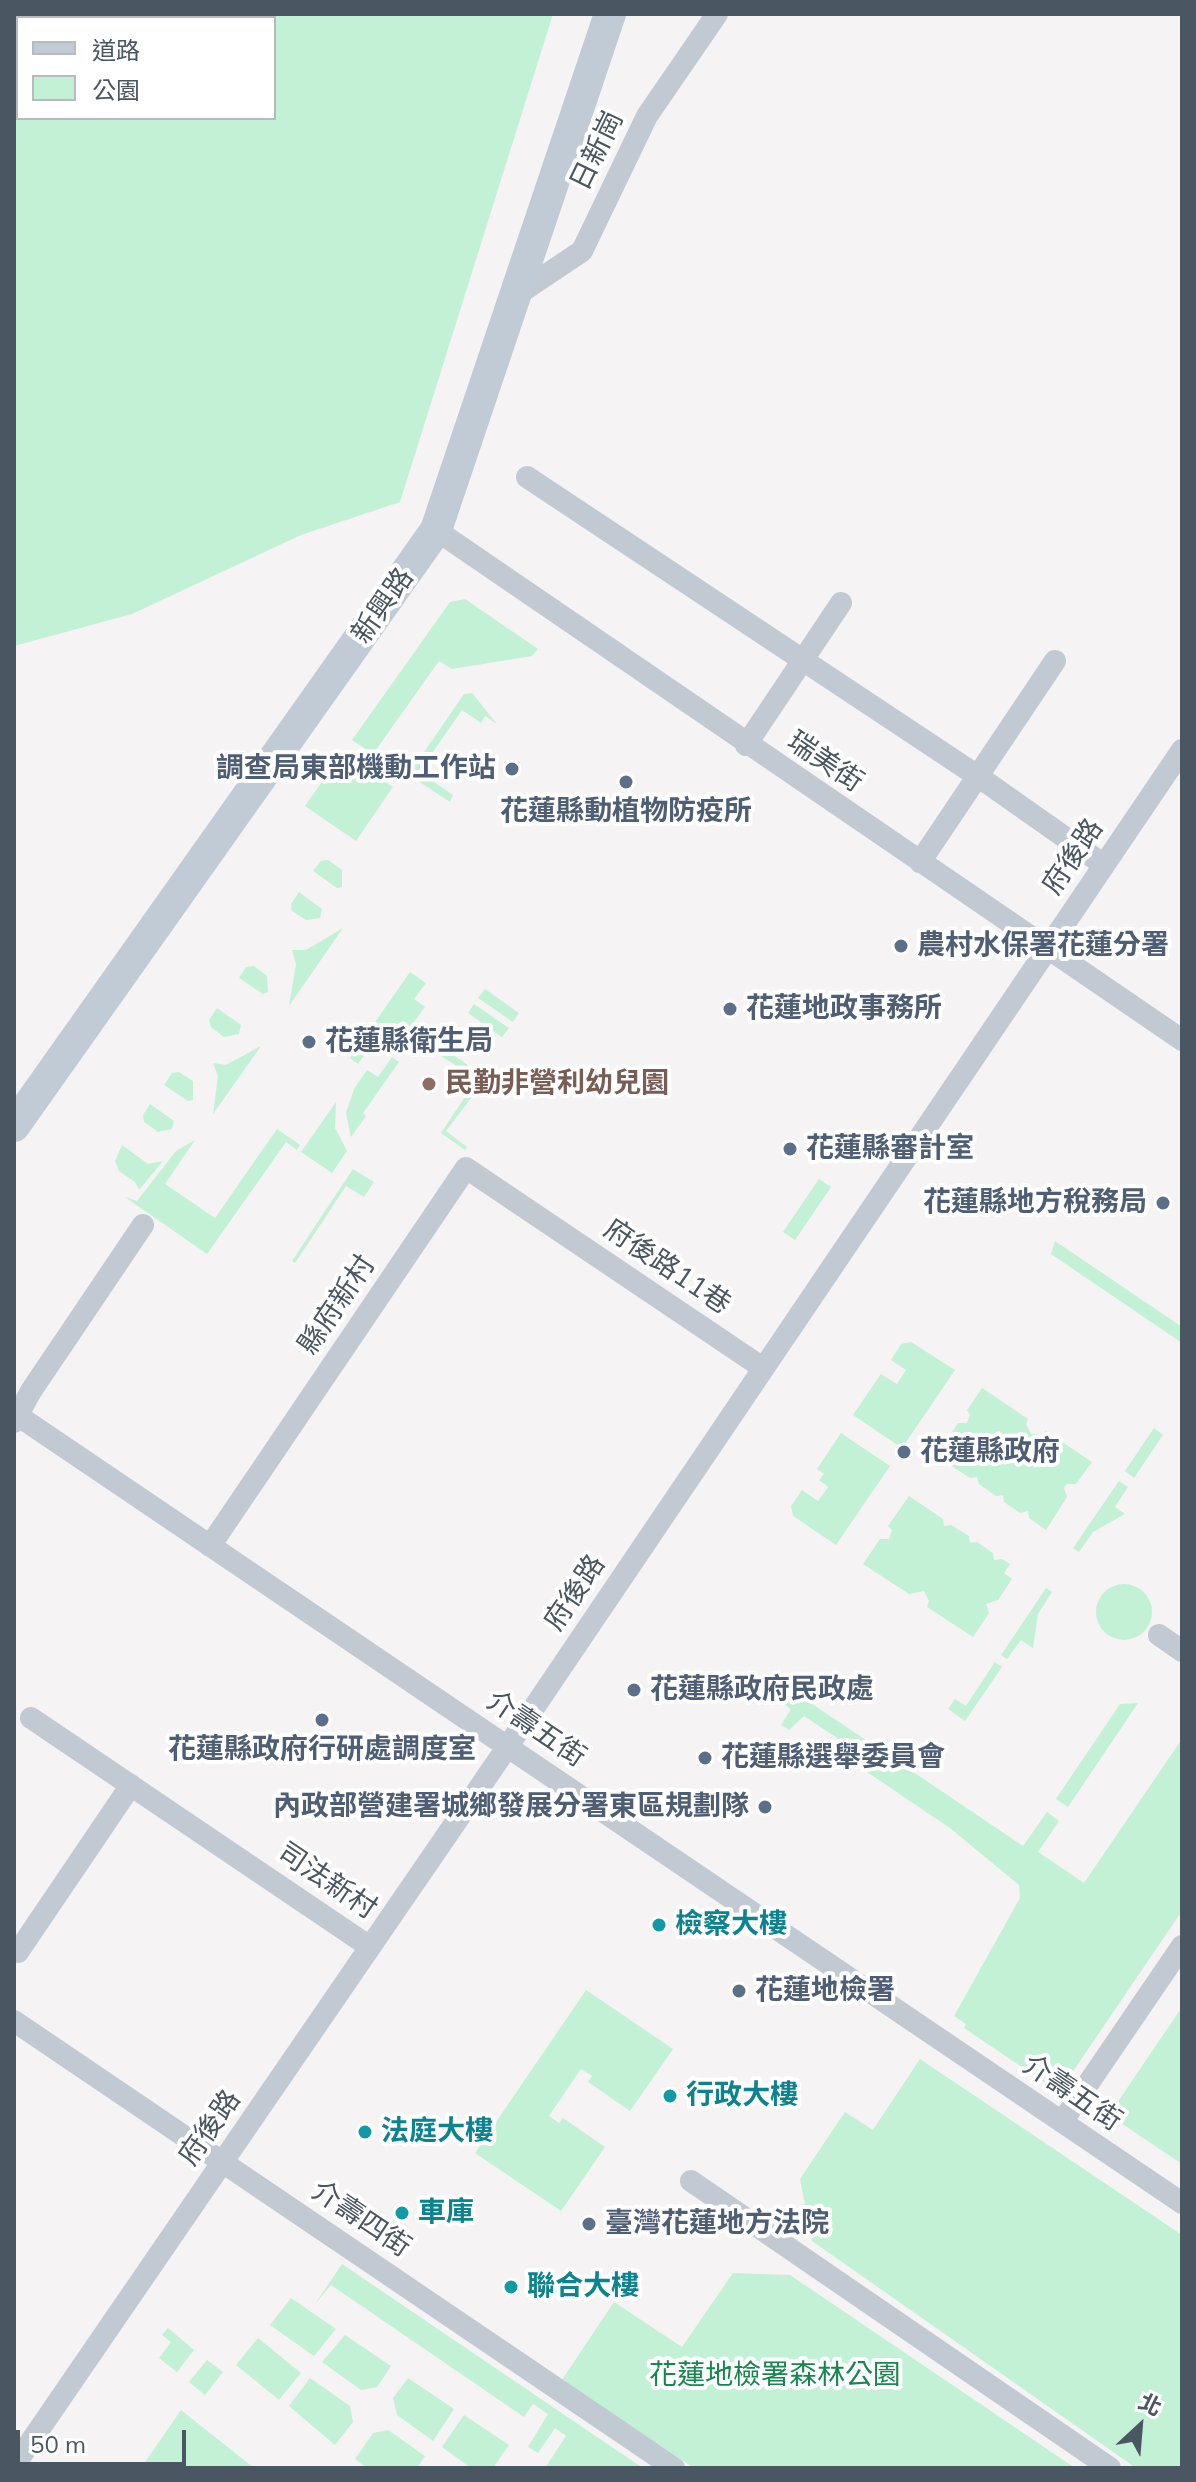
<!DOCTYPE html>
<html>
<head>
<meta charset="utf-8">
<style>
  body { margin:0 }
  #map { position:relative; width:1196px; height:2482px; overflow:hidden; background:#f5f3f3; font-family:Mulish,"Noto Sans TC",sans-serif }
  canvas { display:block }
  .frame { position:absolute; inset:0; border:16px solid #4a5661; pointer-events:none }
  .legend { position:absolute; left:16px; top:16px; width:260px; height:104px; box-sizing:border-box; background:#fff; border:2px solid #b7bbc0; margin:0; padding:10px 14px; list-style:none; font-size:24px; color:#4a5661 }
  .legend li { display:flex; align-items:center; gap:16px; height:40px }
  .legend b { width:40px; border:2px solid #b7bbc0 }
  .north { position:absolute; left:1100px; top:2386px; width:80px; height:80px; -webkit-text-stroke:6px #fff; paint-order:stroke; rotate:26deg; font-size:22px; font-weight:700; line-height:32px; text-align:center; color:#4a5661 }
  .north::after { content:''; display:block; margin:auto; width:28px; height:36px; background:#4a5661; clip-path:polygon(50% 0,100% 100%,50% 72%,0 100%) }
  .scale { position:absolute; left:16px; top:2430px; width:170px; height:36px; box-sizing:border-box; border:4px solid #4a5661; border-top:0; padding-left:10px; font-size:24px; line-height:28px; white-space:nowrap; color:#4a5661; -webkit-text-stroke:6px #fff; paint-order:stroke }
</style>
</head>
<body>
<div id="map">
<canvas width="1196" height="2482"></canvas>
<div class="frame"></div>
<ul class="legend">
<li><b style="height:10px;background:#c1cbd6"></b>道路</li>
<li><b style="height:22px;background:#c3f1d5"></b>公園</li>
</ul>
<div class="north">北</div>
<div class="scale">50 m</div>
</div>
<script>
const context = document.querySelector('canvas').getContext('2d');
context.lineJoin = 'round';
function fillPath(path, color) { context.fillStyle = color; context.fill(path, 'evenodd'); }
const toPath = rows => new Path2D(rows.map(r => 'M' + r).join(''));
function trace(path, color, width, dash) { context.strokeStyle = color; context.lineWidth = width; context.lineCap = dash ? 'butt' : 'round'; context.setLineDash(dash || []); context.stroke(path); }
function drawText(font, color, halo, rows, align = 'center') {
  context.font = font + ' Mulish,"Noto Sans TC",sans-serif'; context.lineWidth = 8; context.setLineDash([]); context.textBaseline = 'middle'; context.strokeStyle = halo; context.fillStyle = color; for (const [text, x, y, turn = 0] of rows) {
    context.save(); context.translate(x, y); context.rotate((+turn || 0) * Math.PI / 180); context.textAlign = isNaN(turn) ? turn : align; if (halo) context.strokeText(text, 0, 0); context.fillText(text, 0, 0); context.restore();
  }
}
const green = toPath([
  [14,14,553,14,400,502,301,535,132,614,14,646],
  [18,18,274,18,274,118,18,118],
  [465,599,538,649,532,656,452,669,439,661,373,754,352,740,450,602],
  [472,693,497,724,485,716,481,723,462,710,419,772,453,795,450,802,415,779,413,768,464,694],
  [342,753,393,787,356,841,305,806],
  [328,860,342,870,342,887,337,888,313,871,321,861],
  [299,892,322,909,320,918,306,920,292,911,291,904],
  [343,928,289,1006,296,964,292,950,306,950],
  [254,966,267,976,268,992,263,994,239,978,246,967],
  [410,972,426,983,414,999,425,1007,411,1026,478,1072,476,1075,484,1081,446,1131,467,1147,465,1150,441,1133,477,1079,408,1035,403,1041,384,1027,358,1064,350,1058],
  [485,989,519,1013,513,1022,478,998],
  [474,1004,509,1028,502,1037,468,1013],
  [217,1008,241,1025,239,1034,224,1037,211,1027,209,1020],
  [261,1046,213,1114,218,1076,213,1063,226,1065],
  [392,1057,399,1062,363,1113,366,1116,351,1137,346,1113,354,1089,367,1070,378,1077],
  [179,1072,193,1081,193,1100,188,1101,164,1085,172,1073],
  [336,1102,335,1128,347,1151,332,1173,301,1152],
  [150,1104,174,1121,172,1129,158,1132,144,1122,143,1115],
  [277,1129,300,1145,297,1150,286,1142,207,1254,125,1197,137,1201,176,1151,195,1140,165,1184,215,1218],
  [122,1145,148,1164,163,1161,139,1190,135,1182,119,1171,115,1161],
  [353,1169,374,1182,364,1197,346,1186,295,1263,292,1261],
  [819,1179,831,1187,795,1240,783,1232],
  [1055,1241,1182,1327,1182,1343,1051,1254],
  [911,1342,955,1370,902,1448,853,1415,881,1374,897,1384,906,1370,891,1360,901,1344],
  [982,1388,1028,1419,1026,1424,1031,1434,1041,1435,1046,1431,1092,1462,1076,1484,1067,1484,1064,1488,1067,1497,1046,1530,1029,1518,1028,1511,1020,1513,1004,1502,1003,1495,996,1496,979,1484,977,1477,970,1478,936,1456,958,1423,967,1423,970,1415,967,1410],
  [1154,1428,1163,1435,1134,1478,1125,1471],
  [841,1433,890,1466,836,1545,793,1516,791,1506,802,1490,818,1501,828,1487,819,1480,824,1474,817,1469],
  [1119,1481,1128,1487,1115,1507,1125,1514,1093,1532,1079,1552,1073,1548],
  [909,1496,943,1519,944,1526,951,1525,969,1536,970,1543,977,1542,993,1553,994,1560,1002,1559,1010,1564,1004,1573,1012,1579,998,1600,986,1604,989,1613,973,1637,927,1607,929,1601,924,1591,909,1594,863,1564,880,1539,889,1539,892,1530,888,1526],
  '1096 1612a28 28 0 1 1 56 0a28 28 0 1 1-56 0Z',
  [1046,1588,1052,1592,1038,1614,1033,1648,1021,1640,1007,1659,1001,1655],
  [995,1662,1002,1667,965,1721,948,1709,955,1699,966,1706],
  [793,1691,1023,1846,1047,1812,1059,1821,1038,1852,1084,1883,1182,1739,1182,1911,1065,2083,1050,2086,964,2028,966,2024,954,2016,1020,1898,1019,1885,950,1828,849,1760,855,1750,804,1716,789,1730,781,1725,791,1709,784,1704],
  [1138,1703,1068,1807,1056,1799,1120,1704],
  [586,1990,673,2049,630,2111,588,2082,592,2076,581,2069,549,2116,559,2123,563,2118,605,2147,561,2211,475,2153],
  [1182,2007,1182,2164,1109,2115],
  [920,2059,1182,2235,1182,2468,1136,2468,812,2241,800,2179,845,2112,873,2130],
  [342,2264,597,2437,643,2468,545,2468,566,2436,555,2428,538,2453,528,2447,548,2414,533,2404,524,2417,331,2285,315,2304],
  [733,2273,790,2275,1075,2468,694,2468,562,2380,614,2302,682,2347],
  [291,2298,336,2329,314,2356,270,2325],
  [168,2328,194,2350,177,2372,159,2358,171,2342,162,2335],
  [345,2335,391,2366,377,2387,361,2390,322,2362],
  [258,2338,301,2373,279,2400,236,2365],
  [207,2360,223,2372,205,2395,189,2382],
  [310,2378,350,2406,353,2422,335,2445,289,2406],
  [408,2378,454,2409,433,2441,397,2415,393,2398],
  [181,2410,254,2468,141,2468],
  [464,2415,509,2445,493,2468,471,2468,442,2447],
  [388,2430,425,2456,417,2468,367,2468,355,2459,373,2433]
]);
const street = toPath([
  [515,296,582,251,647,116,717,14],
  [527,477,979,777,1104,865],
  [436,530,1182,1040],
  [746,745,841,603],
  [920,862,1055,661],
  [14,1413,1182,2203],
  [14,1422,31,1391,143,1225],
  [210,1546,466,1168,763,1368],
  [1159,1635,1182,1651],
  [31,1718,370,1947],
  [18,1952,131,1785],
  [14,2021,674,2468],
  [1062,2122,1182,1946],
  [691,2181,1110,2468],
  [14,2466,508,1746,1182,750]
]);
const secondary = toPath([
  [14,1126,436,530,610,14]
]);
const markers = [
  [512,769,8,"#5c6f8a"],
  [626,782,8,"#5c6f8a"],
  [901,946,8,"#5c6f8a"],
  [730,1009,8,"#5c6f8a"],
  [309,1042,8,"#5c6f8a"],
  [429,1084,8,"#8d6e63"],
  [790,1149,8,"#5c6f8a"],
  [1163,1203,8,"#5c6f8a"],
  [904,1452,8,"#5c6f8a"],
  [634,1690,8,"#5c6f8a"],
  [322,1720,8,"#5c6f8a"],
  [705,1758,8,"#5c6f8a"],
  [765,1807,8,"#5c6f8a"],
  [659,1925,8,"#0f9aa8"],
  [739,1991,8,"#5c6f8a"],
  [670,2096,8,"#0f9aa8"],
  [365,2132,8,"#0f9aa8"],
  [402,2213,8,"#0f9aa8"],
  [589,2224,8,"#5c6f8a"],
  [511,2287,8,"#0f9aa8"]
];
const streetNames = [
  ["日新崗",597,151,-64],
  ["新興路",383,606,-55],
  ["瑞美街",825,762,34],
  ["府後路",1073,857,-56],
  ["府後路11巷",667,1267,34],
  ["縣府新村",337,1305,-56],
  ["府後路",575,1593,-56],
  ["介壽五街",536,1729,34],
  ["司法新村",327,1881,34],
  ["介壽五街",1072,2093,34],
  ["府後路",210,2128,-55],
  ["介壽四街",361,2219,34]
];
const serviceNames = [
  ["調查局東部機動工作站",496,769,"right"],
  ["花蓮縣動植物防疫所",626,812,"center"],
  ["農村水保署花蓮分署",917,946],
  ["花蓮地政事務所",746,1009],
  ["花蓮縣衛生局",325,1042],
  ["花蓮縣審計室",806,1149],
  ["花蓮縣地方稅務局",1147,1203,"right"],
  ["花蓮縣政府",920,1452],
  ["花蓮縣政府民政處",650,1690],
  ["花蓮縣政府行研處調度室",322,1750,"center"],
  ["花蓮縣選舉委員會",721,1758],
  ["內政部營建署城鄉發展分署東區規劃隊",749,1807,"right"],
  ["花蓮地檢署",755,1991],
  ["臺灣花蓮地方法院",605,2224]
];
const educationNames = [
  ["民勤非營利幼兒園",445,1084]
];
const cultureNames = [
  ["檢察大樓",675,1925],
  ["行政大樓",686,2096],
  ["法庭大樓",381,2132],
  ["車庫",418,2213],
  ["聯合大樓",527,2287]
];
const parkNames = [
  ["花蓮地檢署森林公園",775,2376]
];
fillPath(green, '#c3f1d5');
trace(street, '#c1cad2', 22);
trace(secondary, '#c1cbd6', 32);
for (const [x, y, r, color] of markers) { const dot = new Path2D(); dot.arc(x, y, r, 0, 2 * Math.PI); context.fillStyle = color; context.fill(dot); trace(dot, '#fff', 3); }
drawText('28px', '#4a5661', '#fff', streetNames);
drawText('bold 28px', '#4e5e75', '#fff', serviceNames, 'left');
drawText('bold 28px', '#785e54', '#fff', educationNames, 'left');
drawText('bold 28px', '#0d838f', '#fff', cultureNames, 'left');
drawText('28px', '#17864f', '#fff', parkNames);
</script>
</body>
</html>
